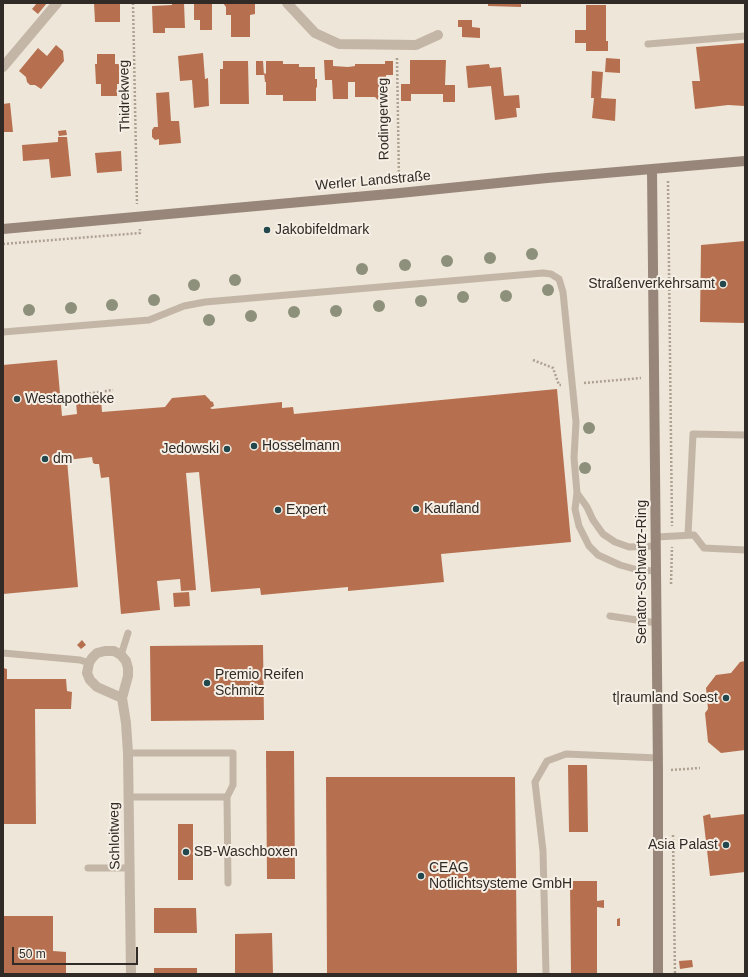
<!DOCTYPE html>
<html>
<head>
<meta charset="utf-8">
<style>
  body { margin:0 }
  #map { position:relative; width:748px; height:977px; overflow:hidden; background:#ede6d9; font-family:Arial,sans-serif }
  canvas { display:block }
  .frame { position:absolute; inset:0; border:4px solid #312b27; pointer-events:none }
  .scale { position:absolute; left:12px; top:947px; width:126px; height:18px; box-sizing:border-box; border:2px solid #312b27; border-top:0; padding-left:5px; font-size:12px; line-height:14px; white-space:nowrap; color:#312b27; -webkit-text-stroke:3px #f6efe5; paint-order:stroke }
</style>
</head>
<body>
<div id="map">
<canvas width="748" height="977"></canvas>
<div class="frame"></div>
<div class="scale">50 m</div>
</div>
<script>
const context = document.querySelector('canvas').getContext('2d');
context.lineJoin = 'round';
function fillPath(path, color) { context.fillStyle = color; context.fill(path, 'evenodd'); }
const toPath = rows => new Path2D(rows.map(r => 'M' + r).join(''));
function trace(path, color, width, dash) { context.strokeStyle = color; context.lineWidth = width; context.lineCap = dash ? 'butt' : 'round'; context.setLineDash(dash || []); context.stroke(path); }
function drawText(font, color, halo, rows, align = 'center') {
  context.font = font + ' Arial,sans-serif'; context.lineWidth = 4; context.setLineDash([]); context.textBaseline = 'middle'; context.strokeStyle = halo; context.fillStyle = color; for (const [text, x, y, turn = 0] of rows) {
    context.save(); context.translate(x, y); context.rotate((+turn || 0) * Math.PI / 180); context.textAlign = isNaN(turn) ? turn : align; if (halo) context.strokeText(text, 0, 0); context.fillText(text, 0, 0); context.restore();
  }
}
const building = toPath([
  [37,3,47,3,38,14,32,9],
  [94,3,120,3,120,22,95,22],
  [172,3,184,3,185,28,165,28,165,33,153,33,152,6,172,5],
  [223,3,255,3,255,14,250,15,250,37,231,37,231,15,226,15,226,7],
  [488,3,521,3,521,7,488,6],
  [194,4,212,4,212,30,200,30,200,20,194,20],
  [586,5,606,5,606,41,608,41,608,51,586,51,586,43,575,43,575,30,586,30],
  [458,20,472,20,472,27,480,28,480,38,462,37,462,27,458,27],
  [745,43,745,106,728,105,695,109,692,81,700,81,696,47],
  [56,45,63,51,64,61,41,89,35,85,30,85,27,82,26,77,19,71,38,48,47,56],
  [203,53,205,79,208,78,209,106,194,108,192,80,180,81,178,56],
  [97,54,115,54,115,64,119,64,119,84,117,84,117,96,101,96,101,84,96,84,95,64,97,64],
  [606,58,620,59,620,73,605,72],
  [324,60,333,60,333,66,348,67,355,66,355,64,385,64,385,61,393,61,393,75,386,75,386,97,381,97,378,100,375,97,355,97,355,82,348,82,348,99,333,99,332,80,325,80],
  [410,60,446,60,445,85,455,85,455,102,443,102,443,94,411,94,411,101,401,101,401,84,410,84],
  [223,61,248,61,249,104,220,104,220,69,223,69],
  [256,61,263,61,264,75,256,75],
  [266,61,283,61,283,64,299,64,299,67,315,67,315,79,317,79,317,87,316,88,316,101,283,101,283,95,266,95,266,82,265,82,264,73,266,74],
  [489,64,490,68,501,67,504,96,519,95,520,108,516,108,517,117,495,120,491,86,468,88,466,66],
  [592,71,603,72,601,98,616,99,615,121,592,118,594,98,591,98],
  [169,92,171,121,179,121,181,143,159,145,159,139,155,140,152,137,152,130,154,127,158,127,156,93],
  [10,103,13,132,3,132,3,104],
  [66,130,67,135,59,136,58,131],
  [58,137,67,137,71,176,51,178,49,159,23,161,22,145,58,142],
  [121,151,122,171,97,173,95,153],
  [745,241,745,323,700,322,701,245],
  [57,360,62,416,77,414,76,402,101,400,102,412,165,407,172,398,205,395,210,400,210,401,213,402,214,406,210,408,212,409,282,402,282,408,293,407,294,414,557,389,571,542,441,554,444,582,348,591,348,587,261,595,260,588,211,592,199,472,186,473,196,590,181,591,180,579,157,581,160,610,121,614,109,477,101,478,99,464,95,464,93,463,92,457,67,460,78,587,3,594,3,365],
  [189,592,190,606,174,607,173,593],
  [82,640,86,645,81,649,77,645],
  [263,645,264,720,151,721,150,646],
  [745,661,745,750,721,753,708,742,705,713,708,709,706,688,716,675,731,673,740,662],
  [3,668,7,669,7,679,66,679,67,691,72,692,71,709,35,709,36,824,3,824],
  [266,751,294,751,295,879,267,879],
  [568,765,587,765,588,832,569,832],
  [326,777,515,777,517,974,327,974],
  [710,814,711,818,745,814,745,872,710,876,703,816],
  [178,824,193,824,193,880,178,880],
  [570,881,597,881,597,901,604,900,604,908,597,907,597,974,571,974],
  [154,908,196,908,197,933,154,933],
  [3,916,53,916,53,951,66,952,66,974,3,974],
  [620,918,620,926,617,926,617,919],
  [272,933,273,974,235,974,235,934],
  [692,960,693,967,680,969,679,961],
  [154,968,197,968,197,974,154,974]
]);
const path = toPath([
  [133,3,137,204],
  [397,58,399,181],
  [668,181,672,526],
  [3,244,140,233,140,229],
  [533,360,553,368,559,385,561,385],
  [584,383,641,378],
  [85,394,113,390],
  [671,584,672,547],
  [671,770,700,768],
  [673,835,675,974]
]);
const service = toPath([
  [648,44,745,36],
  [3,332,149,320,184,306,205,302,543,273,551,274,559,279,563,292,576,422,574,458,577,493,575,509,579,526,589,546,598,555,620,565,638,570,656,571],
  [577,493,587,507,593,520,603,534,615,542,629,547,656,546],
  [688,535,693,434,745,435],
  [656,537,694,535,704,548,745,550],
  [610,616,657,623],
  [3,653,80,660,89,663],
  [121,655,128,633],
  [128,753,233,753,233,785,227,797],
  [128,797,227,797,228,883],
  [88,868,129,868],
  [546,974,543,851,535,782,547,761,566,754,658,758]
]);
const minor = toPath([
  [287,3,315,33,339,44,416,45,438,35],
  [3,67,57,3],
  [122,698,97,687,90,680,87,673,89,663,92,658,97,653,105,651,114,651,121,655,126,661,128,668,128,676,122,698,126,723,128,753,131,974]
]);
const secondary = toPath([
  [652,169,658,771,658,974],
  [3,229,400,193,547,178,745,161]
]);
const trees = [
  [532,254],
  [490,258],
  [447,261],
  [405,265],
  [362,269],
  [235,280],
  [194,285],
  [548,290],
  [506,296],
  [463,297],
  [154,300],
  [421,301],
  [112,305],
  [379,306],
  [71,308],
  [29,310],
  [336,311],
  [294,312],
  [251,316],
  [209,320],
  [589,428],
  [585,468]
];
const markers = [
  [267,230,4,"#22474d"],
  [723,284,4,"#22474d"],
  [17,399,4,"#22474d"],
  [254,446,4,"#22474d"],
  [227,449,4,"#22474d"],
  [45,459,4,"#22474d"],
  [416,509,4,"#22474d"],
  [278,510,4,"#22474d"],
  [207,683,4,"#22474d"],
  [726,698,4,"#22474d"],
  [726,845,4,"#22474d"],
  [186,852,4,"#22474d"],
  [421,876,4,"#22474d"]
];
const streetNames = [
  ["Thidrekweg",125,96,-91],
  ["Rodingerweg",384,119,-91],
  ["Werler Landstraße",373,181,-5],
  ["Senator-Schwartz-Ring",642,572,-90],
  ["Schloitweg",115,836,-91]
];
const poiNames = [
  ["Jakobifeldmark",275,230],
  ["Straßenverkehrsamt",715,284,"right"],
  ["Westapotheke",25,399],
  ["Hosselmann",262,446],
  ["Jedowski",219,449,"right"],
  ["dm",53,459],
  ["Kaufland",424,509],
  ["Expert",286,510],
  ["Premio Reifen",215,675],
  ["Schmitz",215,691],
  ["t|raumland Soest",718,698,"right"],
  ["Asia Palast",718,845,"right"],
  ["SB-Waschboxen",194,852],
  ["CEAG",429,868],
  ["Notlichtsysteme GmbH",429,884]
];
fillPath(building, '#b6704f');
trace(path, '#afa192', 2.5, [2, 2]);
trace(service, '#c4b6a7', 7);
trace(minor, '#c4b6a7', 10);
trace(secondary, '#978679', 10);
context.fillStyle = '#8d917b';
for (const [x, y] of trees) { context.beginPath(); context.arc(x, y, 6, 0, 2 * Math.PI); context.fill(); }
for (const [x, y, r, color] of markers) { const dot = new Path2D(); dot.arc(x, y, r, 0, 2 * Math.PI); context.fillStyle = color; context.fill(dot); trace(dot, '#f6efe5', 1.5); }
drawText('14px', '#312b27', '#f6efe5', streetNames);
drawText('14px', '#312b27', '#f6efe5', poiNames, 'left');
</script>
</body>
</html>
